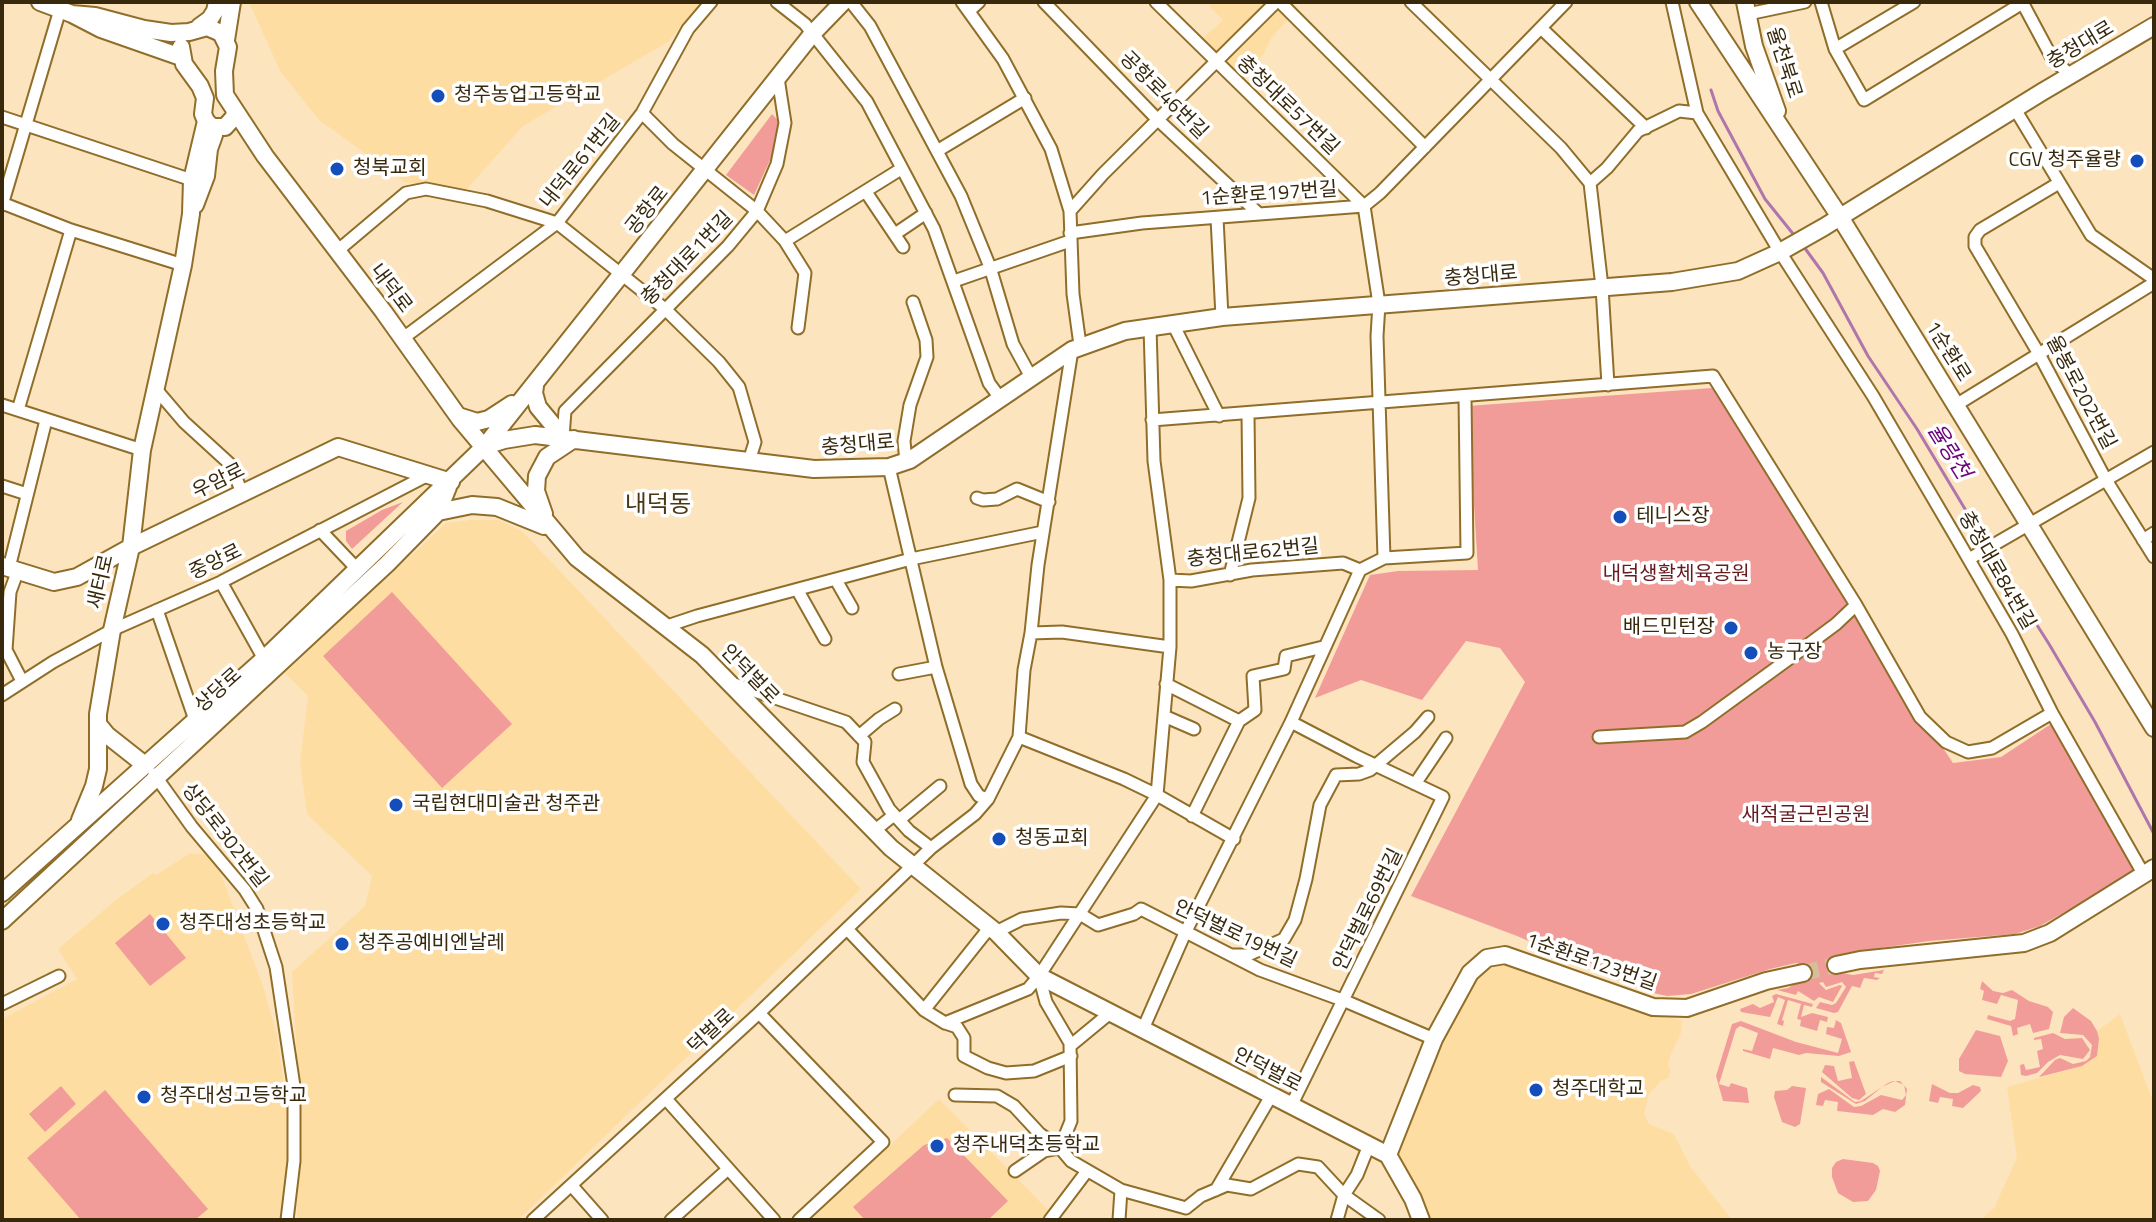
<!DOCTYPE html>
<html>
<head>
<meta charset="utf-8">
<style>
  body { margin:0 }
  #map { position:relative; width:2156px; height:1222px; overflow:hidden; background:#fce5be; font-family:"Titillium Web",sans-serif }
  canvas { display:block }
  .frame { position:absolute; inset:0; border:4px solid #38290d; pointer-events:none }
</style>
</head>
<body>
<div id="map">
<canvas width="2156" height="1222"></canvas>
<div class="frame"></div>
</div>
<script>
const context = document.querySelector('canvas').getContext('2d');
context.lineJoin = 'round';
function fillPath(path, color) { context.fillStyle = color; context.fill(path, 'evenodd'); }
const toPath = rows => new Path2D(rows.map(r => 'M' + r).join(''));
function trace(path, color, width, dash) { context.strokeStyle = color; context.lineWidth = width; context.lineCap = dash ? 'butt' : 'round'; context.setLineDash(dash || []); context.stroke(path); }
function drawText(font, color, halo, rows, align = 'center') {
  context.font = font + ' "Titillium Web","Noto Sans KR",sans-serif'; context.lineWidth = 7; context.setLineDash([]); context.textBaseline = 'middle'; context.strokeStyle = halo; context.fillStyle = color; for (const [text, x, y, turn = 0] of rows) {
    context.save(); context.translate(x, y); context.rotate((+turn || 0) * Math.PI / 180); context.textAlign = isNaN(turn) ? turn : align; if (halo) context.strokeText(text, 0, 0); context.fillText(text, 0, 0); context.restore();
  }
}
const built = toPath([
  [249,2,702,2,668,42,523,126,465,191,405,182,319,120,280,71],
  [1213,2,1297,2,1289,9,1288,19,1272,37,1264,53,1242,81,1201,40,1223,20,1209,6],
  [470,520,499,520,523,532,861,889,518,1220,297,1220,299,1092,292,972,365,906,372,876,307,814,300,762,308,696,285,673,446,523],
  [190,853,214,856,263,986,277,1035,290,1127,282,1220,2,1220,2,1019,77,979,58,949,117,899,153,873,156,875],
  [1506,961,1682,1021,1681,1033,1670,1056,1668,1065,1671,1071,1668,1078,1661,1081,1649,1094,1644,1114,1649,1124,1674,1134,1690,1166,1732,1220,1431,1220,1394,1151,1454,1015,1472,985,1488,965],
  [2120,1014,2154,1104,2154,1220,1980,1220,1994,1208,2017,1158,2007,1087,2082,1066,2097,1056,2099,1039,2097,1031],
  [939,1099,1049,1211,1041,1220,811,1220]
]);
const green = toPath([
  [772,114,778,120,779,129,771,158,754,195,726,175],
  [1712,388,1845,598,1917,724,1941,745,1953,763,2001,757,2051,724,2139,870,2040,926,2015,934,1929,941,1846,953,1837,959,1837,969,1842,973,1853,975,1884,970,1882,974,1875,973,1874,977,1880,978,1877,980,1864,978,1860,988,1852,986,1838,1012,1834,1013,1816,1008,1820,1002,1832,1005,1836,1003,1846,987,1842,982,1826,987,1823,982,1819,983,1826,990,1840,985,1842,986,1833,1002,1819,997,1814,1001,1798,991,1796,995,1777,990,1788,988,1803,979,1801,965,1796,963,1770,969,1691,994,1667,996,1644,991,1517,936,1411,896,1525,682,1500,648,1466,641,1422,700,1361,680,1315,698,1370,575,1398,571,1478,570,1468,406],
  [403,502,352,549,346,541,346,531,382,510],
  [392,592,512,724,442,788,323,656],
  [150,914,186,958,150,986,115,943],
  [1982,981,1993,991,2003,993,2012,990,2029,1001,2048,1007,2053,1012,2049,1029,2033,1033,2030,1024,2017,1028,2018,1034,2013,1036,2011,1026,1987,1019,1988,1015,2010,1021,2015,1019,2018,1000,2001,995,1997,1004,1982,1000,1984,991,1980,989],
  [1776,994,1813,1004,1812,1007,1804,1005,1801,1017,1812,1013,1828,1017,1827,1022,1820,1020,1817,1031,1800,1026,1801,1020,1797,1019,1801,1004,1788,1000,1782,1020,1784,1021,1783,1026,1777,1024,1785,1000,1778,997,1770,1017,1741,1012,1740,1009,1753,1004,1760,1008,1774,1002,1772,996],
  [2073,1008,2091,1021,2097,1031,2099,1039,2097,1056,2082,1066,2039,1077,2055,1060,2060,1058,2073,1064,2086,1061,2090,1057,2092,1045,2083,1035,2060,1033,2064,1017],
  [1836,1020,1841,1023,1851,1052,1839,1056,1806,1053,1799,1055,1773,1048,1770,1059,1743,1051,1743,1049,1752,1051,1758,1033,1740,1026,1736,1029,1719,1084,1729,1087,1731,1083,1747,1088,1749,1103,1723,1101,1716,1076,1732,1024,1741,1021,1796,1042,1838,1053,1842,1039,1826,1034,1827,1027,1834,1028],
  [1976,1030,2000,1036,2008,1061,2001,1077,1965,1074,1959,1071,1959,1059],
  [2053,1033,2065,1039,2082,1038,2090,1050,2083,1059,2060,1055,2048,1062,2037,1073,2026,1076,2021,1075,2020,1065,2024,1064,2026,1070,2040,1067,2037,1051,2043,1049,2041,1039,2034,1040,2034,1038],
  [1854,1061,1866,1094,1859,1100,1852,1098,1822,1072,1825,1065,1834,1066,1838,1081,1852,1078,1849,1062],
  [1821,1077,1855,1102,1861,1101,1888,1083,1893,1081,1900,1081,1907,1089,1905,1105,1895,1112,1883,1109,1873,1115,1837,1111,1838,1102,1825,1100,1823,1106,1816,1105,1818,1094,1829,1089,1854,1107,1861,1106,1881,1095,1902,1100,1906,1095,1904,1085,1895,1081,1882,1087,1865,1101,1856,1104,1821,1082],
  [1932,1084,1950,1093,1958,1093,1973,1085,1980,1087,1981,1091,1963,1108,1952,1106,1953,1099,1940,1097,1938,1103,1929,1101],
  [61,1086,76,1104,45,1132,29,1114],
  [1792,1086,1806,1088,1800,1124,1795,1127,1782,1122,1774,1097,1775,1091,1787,1090],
  [105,1090,208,1209,195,1220,81,1220,27,1158],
  [947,1138,1008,1201,988,1220,865,1220,853,1207,924,1145],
  [1843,1159,1873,1163,1878,1166,1880,1171,1876,1190,1868,1201,1853,1202,1838,1193,1832,1177,1832,1168,1836,1162]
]);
const stream = toPath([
  [1711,90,1718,111,1765,199,1794,235],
  [1804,247,1823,273,1868,356,1917,429,1986,544],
  [1990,551,2049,644,2095,722,2154,834]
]);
const secondaryTunnel = toPath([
  [1803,973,1836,965]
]);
const street = toPath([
  [777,2,805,24,867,102,934,229,989,383,1000,398],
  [851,2,870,26,961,196,990,267,1013,344,1031,377],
  [962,2,1003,59,1051,149,1070,211,1073,294,1080,345],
  [1044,2,1157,119,1259,214],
  [1156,2,1364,206,1379,304,1377,336,1384,558],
  [1280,2,1425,147],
  [1411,2,1561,148,1590,183,1602,287,1608,385],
  [1672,2,1697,113,1780,252,1873,396,1957,539,2012,634,2052,713,2144,875],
  [1821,2,1835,49,1864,100,2024,2],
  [2022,2,2052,58,2070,75],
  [969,11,979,2],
  [1748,14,1805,2],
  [1541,28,1646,128],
  [1835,49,1914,2],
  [2015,109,2091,235,2154,279],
  [642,113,673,144,757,211,785,241,805,273,798,328],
  [2,117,192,180],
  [937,151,1025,98],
  [1590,183,1607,168,1638,131,1679,111,1697,113],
  [2059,183,1980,230,1975,237,1975,246,2039,354,2106,480,2154,557],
  [866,192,903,247],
  [2,203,71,230,183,265],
  [2,205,62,3],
  [1070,211,1103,174,1276,2],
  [1217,218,1222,317],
  [1070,233,1142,223,1364,206,1380,193,1566,2],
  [895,234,926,213],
  [785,241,901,169],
  [336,252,406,193,426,189,487,201,557,223,665,309,719,362,739,387,755,442,749,461],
  [954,281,1070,241],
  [1173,324,1219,416],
  [402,339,557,223,642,113,688,29,711,2],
  [155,388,184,422,231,465,242,493],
  [2,405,142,450],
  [1956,405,2154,283],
  [18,410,71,230],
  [1152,420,1713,376,1856,605,1836,624,1801,650,1702,722,1685,732,1599,737],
  [563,437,565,411,728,246,757,211,777,164,785,123,778,78],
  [906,462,904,441,910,405,927,357,926,340,913,302],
  [889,467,936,667,971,784,979,796,988,799],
  [2,486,27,494],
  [977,498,983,500,997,499,1017,489,1049,502],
  [320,530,358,570],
  [2143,540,2154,533],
  [1969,559,2154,452],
  [9,568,46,420],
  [18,570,10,592,6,650,22,681],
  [1230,575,1249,498,1248,414],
  [836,580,852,608],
  [1170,580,1191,581,1252,570,1343,563,1360,570,1384,558,1467,553,1465,397],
  [221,582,264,659],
  [798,591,825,639],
  [1856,605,1920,717,1946,742,1968,752,1992,748,2052,713],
  [157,610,195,720],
  [664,627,697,616,911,559,1043,532],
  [1031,633,1062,632,1170,647],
  [899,674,936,667],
  [731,683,846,722,865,742,863,762,889,809,909,831,931,848],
  [1166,684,1239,721],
  [2,695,53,662,112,630,221,582,426,476],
  [1164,716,1194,729],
  [1291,722,1356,756,1443,797,1291,1106],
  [859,736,879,719,895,709],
  [1019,737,1124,779,1157,795,1234,839],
  [154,774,192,827,245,890,257,909,276,967,294,1086,294,1161,287,1220],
  [1415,784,1446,738],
  [1192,816,1239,721,1255,710,1253,676,1284,669,1286,656,1323,647],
  [899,820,940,786],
  [874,831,894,815],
  [847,929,924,1010,945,1023,1028,989,1039,976,1157,795,1170,647,1170,580,1154,461,1150,327],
  [996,932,1022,919,1061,913,1080,914,1098,925,1134,914,1141,909,1260,970,1345,1001,1434,1039],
  [1232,955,1248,955,1284,939,1295,920,1306,879,1320,805,1336,775,1359,774,1370,770,1415,732,1428,717],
  [1039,976,1046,1002,1070,1043,1071,1121,1060,1148,1071,1161,1121,1190,1186,1208],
  [2,1004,59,976],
  [924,1010,990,927],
  [759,1013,883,1142,799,1220],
  [945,1023,957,1027,964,1038,964,1056,988,1068,1006,1073,1034,1071,1071,1056],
  [1143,1029,1185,933,1291,722,1360,570],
  [1070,1046,1110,1013],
  [955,1095,997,1096,1014,1106,1040,1134,1060,1148],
  [666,1099,774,1220],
  [1015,1171,1044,1151,1060,1148],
  [572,1186,602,1220],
  [1216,1190,1271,1096],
  [1186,1208,1201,1196,1227,1185,1251,1189,1298,1164,1318,1167,1344,1195,1379,1220],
  [533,1220,759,1013,931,848,975,814,988,799,1019,737,1024,670,1031,633,1038,565,1072,350],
  [671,1220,728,1169],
  [1050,1220,1087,1171],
  [1119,1220,1121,1190],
  [1337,1220,1344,1195,1357,1175,1369,1145]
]);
const secondary = toPath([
  [40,2,72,14,101,29,181,57],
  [1698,2,1840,217,2154,728],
  [1745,2,1754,46,1777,111],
  [72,14,95,16,144,29,171,33,189,32,207,27,221,33,228,47,224,71,225,95,265,156,383,311,460,419,577,558,702,655,891,848,996,932,1039,976,1388,1155,1413,1199,1421,1220],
  [199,27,210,19,215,11,217,2],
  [226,40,232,2],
  [181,47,184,64,200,86,205,98,203,114,206,121,212,127,225,127,234,117,235,110],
  [195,205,206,176,209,149,214,135],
  [535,386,534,393,538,407,563,437],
  [458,416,477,422,489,419,512,404],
  [485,446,504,440,535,435,814,469,889,467,910,460,1072,350,1125,331,1222,317,1672,282,1738,271,1780,252,1824,227,2042,92,2154,26],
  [438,512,472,505,497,507,544,526],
  [544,514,536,491,537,476,547,457,574,439],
  [2,566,54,582,77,577,131,547,338,447,451,482],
  [145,765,107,735,98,724,98,714,112,630,131,547,142,450,183,265,191,214,192,180,206,121],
  [80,820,94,786,98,769,98,724],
  [2,893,264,659,485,446,813,33,843,2],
  [2,921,387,564,438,512,448,487],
  [1836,965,1860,960,2024,943,2050,933,2154,868],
  [1388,1155,1434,1039,1470,973,1487,958,1505,955,1653,1007,1687,1008,1766,981,1803,973]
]);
const markers = [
  [438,96,8,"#144eba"],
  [2137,161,8,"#144eba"],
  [337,169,8,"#144eba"],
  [1620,517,8,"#144eba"],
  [1731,628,8,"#144eba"],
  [1751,653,8,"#144eba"],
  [396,805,8,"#144eba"],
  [999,839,8,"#144eba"],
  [163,924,8,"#144eba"],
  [342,944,8,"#144eba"],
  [1536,1090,8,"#144eba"],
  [144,1097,8,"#144eba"],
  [937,1146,8,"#144eba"]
];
const streetNames = [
  ["충청대로",2081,46,-31],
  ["율천북로",1783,63,72],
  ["공항로46번길",1163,96,45],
  ["충청대로57번길",1287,106,44],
  ["내덕로61번길",581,162,-51],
  ["1순환로197번길",1269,195,-4],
  ["공항로",648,211,-51],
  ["충청대로1번길",688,259,-46],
  ["충청대로",1481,277,-5],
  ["내덕로",390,289,53],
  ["1순환로",1947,352,58],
  ["율봉로202번길",2080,393,62],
  ["충청대로",858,446,-5],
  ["우암로",219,482,-26],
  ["충청대로62번길",1253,554,-6],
  ["중앙로",216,563,-26],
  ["충청대로84번길",1996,571,60],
  ["새터로",102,582,-77],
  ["안덕벌로",749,675,46],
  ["상당로",219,691,-42],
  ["상당로302번길",224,836,52],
  ["안덕벌로69번길",1369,910,-64],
  ["안덕벌로19번길",1235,935,25],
  ["1순환로123번길",1591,963,19],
  ["덕벌로",712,1032,-43],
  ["안덕벌로",1267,1071,27]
];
const poiNames = [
  ["청주농업고등학교",454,96],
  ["CGV 청주율량",2121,161,"right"],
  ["청북교회",353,169],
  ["테니스장",1636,517],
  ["배드민턴장",1715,628,"right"],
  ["농구장",1767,653],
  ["국립현대미술관 청주관",412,805],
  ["청동교회",1015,839],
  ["청주대성초등학교",179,924],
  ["청주공예비엔날레",358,944],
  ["청주대학교",1552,1090],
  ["청주대성고등학교",160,1097],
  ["청주내덕초등학교",953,1146]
];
const parkNames = [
  ["내덕생활체육공원",1676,575],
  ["새적굴근린공원",1806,816]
];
const waterNames = [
  ["율량천",1948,452,58]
];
const quarterNames = [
  ["내덕동",658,506]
];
fillPath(built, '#fedda2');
fillPath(green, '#f29c9a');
trace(stream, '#af75ac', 3);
trace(secondaryTunnel, '#d5bf9b', 16, [16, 8]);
trace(street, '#906e2a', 15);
trace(secondary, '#906e2a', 20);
trace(street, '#fff', 11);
trace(secondary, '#fff', 16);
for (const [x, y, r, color] of markers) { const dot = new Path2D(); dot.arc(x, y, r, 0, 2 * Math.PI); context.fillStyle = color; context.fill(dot); trace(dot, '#fff', 3); }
drawText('20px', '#38290d', '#fff', streetNames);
drawText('20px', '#38290d', '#fff', poiNames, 'left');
drawText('20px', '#671b20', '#fff', parkNames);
drawText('italic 22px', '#6b027a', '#fff', waterNames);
drawText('24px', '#4a3714', '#fff', quarterNames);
</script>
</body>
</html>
